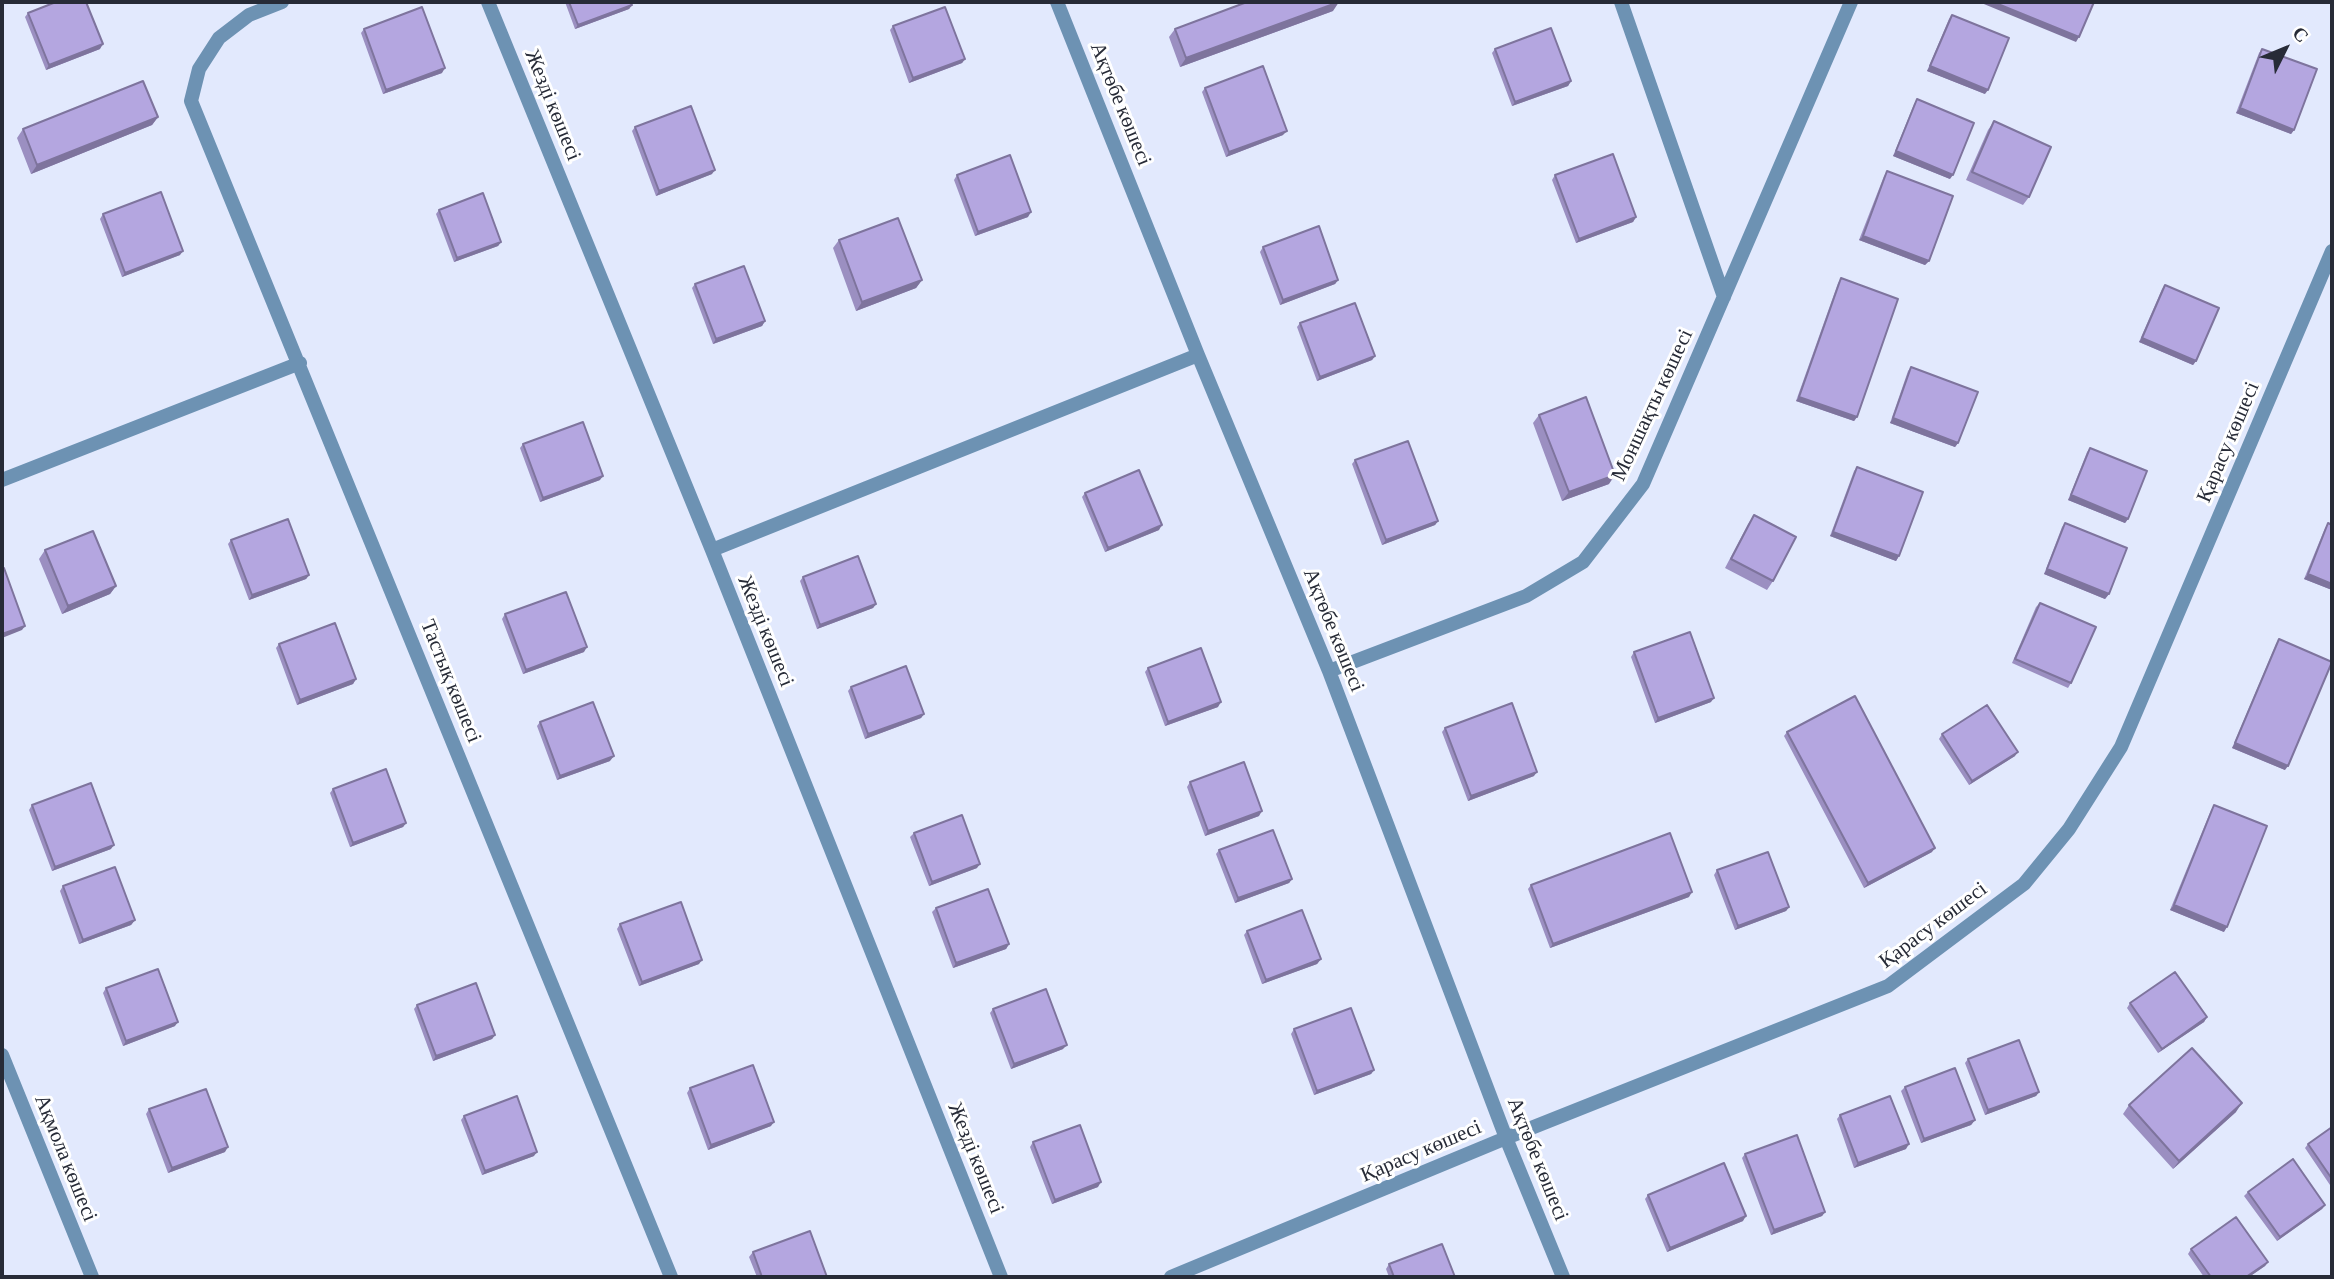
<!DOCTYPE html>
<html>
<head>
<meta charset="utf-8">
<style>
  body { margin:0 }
  #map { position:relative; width:2334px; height:1279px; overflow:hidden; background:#e2e9fd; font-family:"Crimson Pro",serif }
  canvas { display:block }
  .frame { position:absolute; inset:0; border:4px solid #272b37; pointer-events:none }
  .north { position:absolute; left:2250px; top:14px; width:70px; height:70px; -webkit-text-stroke:5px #fff; paint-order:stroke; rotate:47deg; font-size:19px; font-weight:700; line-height:28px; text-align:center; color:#272b37 }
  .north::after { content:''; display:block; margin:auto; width:24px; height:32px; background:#272b37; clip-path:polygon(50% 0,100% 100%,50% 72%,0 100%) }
</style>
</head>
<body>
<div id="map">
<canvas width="2334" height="1279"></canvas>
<div class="frame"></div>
<div class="north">С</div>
</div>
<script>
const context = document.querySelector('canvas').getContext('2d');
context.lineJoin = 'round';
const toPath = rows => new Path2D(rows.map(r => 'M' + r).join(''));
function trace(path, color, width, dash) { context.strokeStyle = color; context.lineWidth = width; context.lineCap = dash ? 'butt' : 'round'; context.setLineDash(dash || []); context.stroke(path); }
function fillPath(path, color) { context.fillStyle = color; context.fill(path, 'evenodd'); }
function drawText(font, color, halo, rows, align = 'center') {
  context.font = font + ' "Crimson Pro",serif'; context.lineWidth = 6; context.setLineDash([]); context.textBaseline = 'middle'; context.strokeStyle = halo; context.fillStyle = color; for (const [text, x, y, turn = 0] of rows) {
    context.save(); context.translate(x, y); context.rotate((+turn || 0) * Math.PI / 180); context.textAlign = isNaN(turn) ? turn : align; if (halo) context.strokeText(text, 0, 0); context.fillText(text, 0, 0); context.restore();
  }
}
const minor = toPath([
  [282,2,249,15,219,38,199,69,191,101,671,1277],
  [488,2,712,550,1001,1277],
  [1057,2,1198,355,1329,671,1506,1138,1563,1277],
  [1621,2,1724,297],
  [2,480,300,363],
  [712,550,1198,355],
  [1329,671,1526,596,1583,562,1643,484,1851,2],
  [2,1055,92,1277],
  [1171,1277,1506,1138,1888,986,2024,884,2069,829,2121,747,2332,251]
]);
const wall = toPath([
  [565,2,630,2,632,5,629,9,575,29],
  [1333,11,1180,67,1169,37,1175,29],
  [28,13,100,49,46,70,25,17],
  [1952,15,1985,94,1927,71,1949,19],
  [893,26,965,59,962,63,909,83,890,30],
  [364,29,442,73,383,94,361,33],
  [1495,49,1571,81,1568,86,1512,106,1492,53],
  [2262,49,2294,130,2291,134,2236,113,2259,53],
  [1205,88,1283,135,1226,157,1202,92],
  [1917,99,1950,179,1893,156,1914,104],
  [158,117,152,125,31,174,17,138,23,129],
  [1994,121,2029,197,2023,205,1966,180,1988,130],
  [635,127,712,174,656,196,632,131],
  [1887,171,1929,261,1925,265,1859,240,1884,176],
  [957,175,1028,217,975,236,954,180],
  [1555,175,1636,217,1633,222,1576,243,1552,180],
  [439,210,501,242,498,246,454,262,436,214],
  [103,214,180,255,122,277,100,219],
  [839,240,922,280,916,288,856,311,833,248],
  [1263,247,1338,280,1335,284,1280,305,1260,252],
  [1841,278,1857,417,1854,421,1796,401,1838,283],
  [695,284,765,321,762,326,713,344,692,288],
  [2165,285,2196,361,2193,365,2139,342,2162,289],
  [1300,323,1375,356,1372,360,1317,381,1297,327],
  [1911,367,1958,443,1955,447,1890,423,1908,371],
  [1539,415,1609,484,1562,501,1533,423],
  [523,444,600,480,540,502,520,448],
  [2090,448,2128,519,2125,523,2068,500,2087,452],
  [1355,460,1438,521,1435,525,1382,545,1352,464],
  [1857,467,1899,556,1896,561,1830,536,1854,471],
  [1085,493,1159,530,1105,552,1082,497],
  [1754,515,1773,581,1767,590,1725,568,1748,524],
  [2065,523,2109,594,2105,599,2044,574,2062,527],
  [2328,523,2332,590,2304,579,2325,528],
  [231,540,309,575,306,579,249,600,228,544],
  [45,550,116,586,110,594,62,614,39,559],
  [803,577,876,604,873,608,817,629,800,581],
  [2040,603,2071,683,2068,688,2012,663,2036,607],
  [505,614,584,652,523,674,502,619],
  [2279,639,2285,770,2232,748,2276,644],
  [279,644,356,679,353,684,297,705,276,648],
  [1634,652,1711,702,1655,723,1631,657],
  [1148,668,1218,707,1165,726,1145,672],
  [851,687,924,714,921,718,865,739,848,691],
  [540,722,610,761,557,780,537,726],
  [1445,728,1534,776,1468,801,1442,732],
  [1787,732,1932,852,1864,888,1784,736],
  [1942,734,2015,756,1969,785,1939,739],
  [1190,782,1259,816,1205,836,1187,787],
  [333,789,406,823,403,827,350,847,330,793],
  [32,805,111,849,52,871,29,810],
  [2214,805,2224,932,2170,910,2211,810],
  [914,833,977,868,929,886,910,837],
  [1219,850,1292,879,1289,883,1235,903,1216,854],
  [1717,870,1789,907,1786,911,1735,930,1714,875],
  [1531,885,1689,897,1550,948,1528,889],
  [63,886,135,920,131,925,79,944,60,891],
  [936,908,1009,944,1006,949,953,968,932,912],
  [620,924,699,964,639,986,617,929],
  [1247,931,1321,959,1317,964,1262,984,1244,935],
  [106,988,175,1026,123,1046,103,993],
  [2130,1003,2207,1017,2204,1022,2158,1053,2127,1008],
  [417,1005,495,1035,492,1039,433,1061,414,1009],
  [993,1009,1063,1049,1011,1069,990,1013],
  [1294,1029,1374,1070,1371,1074,1314,1095,1291,1034],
  [1968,1059,2039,1092,2036,1096,1985,1115,1965,1063],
  [1905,1087,1975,1120,1971,1125,1921,1143,1901,1091],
  [690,1088,771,1126,708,1150,687,1093],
  [2129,1105,2236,1112,2173,1169,2123,1114],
  [149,1109,225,1152,168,1173,146,1114],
  [1840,1115,1906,1149,1854,1168,1837,1119],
  [464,1116,534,1156,482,1175,461,1120],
  [2332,1127,2332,1188,2305,1148,2308,1144],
  [1033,1142,1098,1187,1052,1204,1030,1147],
  [1745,1154,1825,1212,1822,1216,1771,1235,1742,1158],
  [2248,1192,2325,1205,2322,1209,2277,1241,2244,1196],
  [1648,1195,1743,1221,1667,1252,1645,1199],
  [2191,1249,2268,1262,2265,1266,2249,1277,2204,1277,2188,1254],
  [753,1252,827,1277,757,1277,749,1257],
  [1389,1264,1455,1277,1389,1277,1386,1269]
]);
const shadedWall = toPath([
  [1339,2,1333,11,1180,67,1186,58],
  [1979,2,1993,2,2079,37,2076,42],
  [632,5,629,9,575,29,578,25],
  [103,44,100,49,46,70,49,65],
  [965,59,962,63,909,83,913,78],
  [1930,66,1988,90,1985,94,1927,71],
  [445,68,442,73,383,94,386,90],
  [1571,81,1568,86,1512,106,1515,102],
  [2240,108,2294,130,2291,134,2236,113],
  [158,117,152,125,31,174,37,165],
  [1287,131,1283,135,1226,157,1229,152],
  [1896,151,1953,175,1950,179,1893,156],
  [715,170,712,174,656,196,659,191],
  [1031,212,1028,217,975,236,978,232],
  [1636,217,1633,222,1576,243,1579,239],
  [1863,236,1929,261,1925,265,1859,240],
  [501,242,498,246,454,262,457,258],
  [183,251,180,255,122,277,125,273],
  [922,280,916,288,856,311,862,302],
  [1338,280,1335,284,1280,305,1283,300],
  [765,321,762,326,713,344,716,339],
  [2142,338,2196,361,2193,365,2139,342],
  [1375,356,1372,360,1317,381,1320,377],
  [1799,397,1857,417,1854,421,1796,401],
  [1893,418,1958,443,1955,447,1890,423],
  [1615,475,1609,484,1562,501,1569,492],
  [603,476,600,480,540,502,543,498],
  [2071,495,2128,519,2125,523,2068,500],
  [1438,521,1435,525,1382,545,1386,540],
  [1162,525,1159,530,1105,552,1108,548],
  [1833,532,1899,556,1896,561,1830,536],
  [2047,569,2109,594,2105,599,2044,574],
  [2308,574,2332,584,2332,590,2304,579],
  [309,575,306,579,249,600,252,595],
  [116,586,110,594,62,614,68,606],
  [876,604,873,608,817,629,820,625],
  [25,626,22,630,2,638,2,634],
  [587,647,584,652,523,674,526,670],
  [356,679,353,684,297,705,300,700],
  [1714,698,1711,702,1655,723,1658,718],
  [1221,702,1218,707,1165,726,1168,722],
  [924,714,921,718,865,739,868,734],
  [2235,743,2288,766,2285,770,2232,748],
  [2018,752,2015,756,1969,785,1972,781],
  [614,756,610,761,557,780,560,776],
  [1537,772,1534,776,1468,801,1471,796],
  [1262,811,1259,816,1205,836,1208,831],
  [406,823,403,827,350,847,353,843],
  [114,845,111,849,52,871,55,867],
  [1935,848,1932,852,1864,888,1868,883],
  [980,864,977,868,929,886,932,882],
  [1292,879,1289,883,1235,903,1238,898],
  [1692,892,1689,897,1550,948,1553,944],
  [2174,905,2227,927,2224,932,2170,910],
  [1789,907,1786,911,1735,930,1738,926],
  [135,920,131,925,79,944,83,940],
  [1009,944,1006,949,953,968,956,963],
  [1321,959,1317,964,1262,984,1266,980],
  [702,960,699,964,639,986,642,982],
  [2207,1017,2204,1022,2158,1053,2162,1049],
  [178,1022,175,1026,123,1046,126,1041],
  [495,1035,492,1039,433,1061,436,1056],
  [1067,1045,1063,1049,1011,1069,1014,1064],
  [1374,1070,1371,1074,1314,1095,1317,1091],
  [2039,1092,2036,1096,1985,1115,1988,1110],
  [2242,1103,2236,1112,2173,1169,2179,1161],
  [1975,1120,1971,1125,1921,1143,1924,1139],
  [774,1122,771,1126,708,1150,711,1145],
  [1909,1144,1906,1149,1854,1168,1858,1163],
  [228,1147,225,1152,168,1173,172,1168],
  [537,1152,534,1156,482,1175,485,1171],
  [1101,1182,1098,1187,1052,1204,1055,1200],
  [2325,1205,2322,1209,2277,1241,2280,1237],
  [1825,1212,1822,1216,1771,1235,1774,1230],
  [1746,1216,1743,1221,1667,1252,1670,1248],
  [2268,1262,2265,1266,2249,1277,2246,1277]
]);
const building = toPath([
  [56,2,86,2,103,44,49,65,28,13,56,2],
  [569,2,630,2,632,5,578,25,569,2],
  [1247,2,1339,2,1186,58,1175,29,1247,2],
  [1993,2,2094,2,2079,37,1993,2],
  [422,7,445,68,386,90,364,29,422,7],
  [945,7,965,59,913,78,893,26,945,7],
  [1952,15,2009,38,1988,90,1930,66,1952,15],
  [1551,28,1571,81,1515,102,1495,49,1551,28],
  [2262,49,2317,69,2294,130,2240,108,2262,49],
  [1263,66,1287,131,1229,152,1205,88,1263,66],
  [143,81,158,117,37,165,23,129,143,81],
  [1917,99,1974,123,1953,175,1896,151,1917,99],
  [691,106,715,170,659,191,635,127,691,106],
  [1994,121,2051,147,2029,197,1972,172,1994,121],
  [1613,154,1636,217,1579,239,1555,175,1613,154],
  [1010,155,1031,212,978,232,957,175,1010,155],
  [1887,171,1953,196,1929,261,1863,236,1887,171],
  [161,192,183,251,125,273,103,214,161,192],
  [483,193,501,242,457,258,439,210,483,193],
  [898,218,922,280,862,302,839,240,898,218],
  [1319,226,1338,280,1283,300,1263,247,1319,226],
  [744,266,765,321,716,339,695,284,744,266],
  [1841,278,1898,299,1857,417,1799,397,1841,278],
  [2165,285,2219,308,2196,361,2142,338,2165,285],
  [1355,303,1375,356,1320,377,1300,323,1355,303],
  [1911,367,1978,392,1958,443,1893,418,1911,367],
  [1586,397,1615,475,1569,492,1539,415,1586,397],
  [583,422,603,476,543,498,523,444,583,422],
  [1408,441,1438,521,1386,540,1355,460,1408,441],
  [2090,448,2147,471,2128,519,2071,495,2090,448],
  [1857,467,1923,492,1899,556,1833,532,1857,467],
  [1139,470,1162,525,1108,548,1085,493,1139,470],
  [1754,515,1796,537,1773,581,1731,559,1754,515],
  [288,519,309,575,252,595,231,540,288,519],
  [2065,523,2127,548,2109,594,2047,569,2065,523],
  [2328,523,2332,525,2332,584,2308,574,2328,523],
  [93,531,116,586,68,606,45,550,93,531],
  [858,556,876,604,820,625,803,577,858,556],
  [4,568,25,626,2,634,2,569,4,568],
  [566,592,587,647,526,670,505,614,566,592],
  [2040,603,2096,627,2071,683,2015,659,2040,603],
  [335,623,356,679,300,700,279,644,335,623],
  [1690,632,1714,698,1658,718,1634,652,1690,632],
  [2279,639,2332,662,2288,766,2235,743,2279,639],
  [1201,648,1221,702,1168,722,1148,668,1201,648],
  [906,666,924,714,868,734,851,687,906,666],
  [1855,696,1935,848,1868,883,1787,732,1855,696],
  [593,702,614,756,560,776,540,722,593,702],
  [1512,703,1537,772,1471,796,1445,728,1512,703],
  [1987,705,2018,752,1972,781,1942,734,1987,705],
  [1244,762,1262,811,1208,831,1190,782,1244,762],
  [386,769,406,823,353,843,333,789,386,769],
  [91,783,114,845,55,867,32,805,91,783],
  [2214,805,2267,826,2227,927,2174,905,2214,805],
  [962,815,980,864,932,882,914,833,962,815],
  [1273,830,1292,879,1238,898,1219,850,1273,830],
  [1670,833,1692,892,1553,944,1531,885,1670,833],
  [1768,852,1789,907,1738,926,1717,870,1768,852],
  [115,867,135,920,83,940,63,886,115,867],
  [988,889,1009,944,956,963,936,908,988,889],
  [681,902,702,960,642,982,620,924,681,902],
  [1302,910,1321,959,1266,980,1247,931,1302,910],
  [158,969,178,1022,126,1041,106,988,158,969],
  [2175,972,2207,1017,2162,1049,2130,1003,2175,972],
  [476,983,495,1035,436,1056,417,1005,476,983],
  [1046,989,1067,1045,1014,1064,993,1009,1046,989],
  [1351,1008,1374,1070,1317,1091,1294,1029,1351,1008],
  [2019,1040,2039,1092,1988,1110,1968,1059,2019,1040],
  [2192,1048,2242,1103,2179,1161,2129,1105,2192,1048],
  [753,1065,774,1122,711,1145,690,1088,753,1065],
  [1955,1068,1975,1120,1924,1139,1905,1087,1955,1068],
  [206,1089,228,1147,172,1168,149,1109,206,1089],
  [517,1096,537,1152,485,1171,464,1116,517,1096],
  [1890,1096,1909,1144,1858,1163,1840,1115,1890,1096],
  [1080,1125,1101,1182,1055,1200,1033,1142,1080,1125],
  [2332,1127,2332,1179,2308,1144,2332,1127],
  [1797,1135,1825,1212,1774,1230,1745,1154,1797,1135],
  [2293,1159,2325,1205,2280,1237,2248,1192,2293,1159],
  [1724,1163,1746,1216,1670,1248,1648,1195,1724,1163],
  [2236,1217,2268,1262,2246,1277,2211,1277,2191,1249,2236,1217],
  [810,1231,827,1277,762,1277,753,1252,810,1231],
  [1442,1244,1455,1277,1394,1277,1389,1264,1442,1244]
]);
const streetNames = [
  ["Ақтөбе көшесі",1121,104,68],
  ["Жезді көшесі",553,105,68],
  ["Моншақты көшесі",1652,405,-65],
  ["Қарасу көшесі",2228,442,-67],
  ["Ақтөбе көшесі",1334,630,68],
  ["Жезді көшесі",766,631,68],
  ["Тастық көшесі",451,681,68],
  ["Қарасу көшесі",1933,925,-37],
  ["Қарасу көшесі",1421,1151,-23],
  ["Ақмола көшесі",66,1158,68],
  ["Жезді көшесі",976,1158,68],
  ["Ақтөбе көшесі",1538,1159,68]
];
trace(minor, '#6d92b3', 14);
fillPath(wall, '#9b8fc1');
fillPath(shadedWall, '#7e749d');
fillPath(building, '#b4a6e0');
trace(building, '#7e749d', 2);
drawText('21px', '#272b37', '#fff', streetNames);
</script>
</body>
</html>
